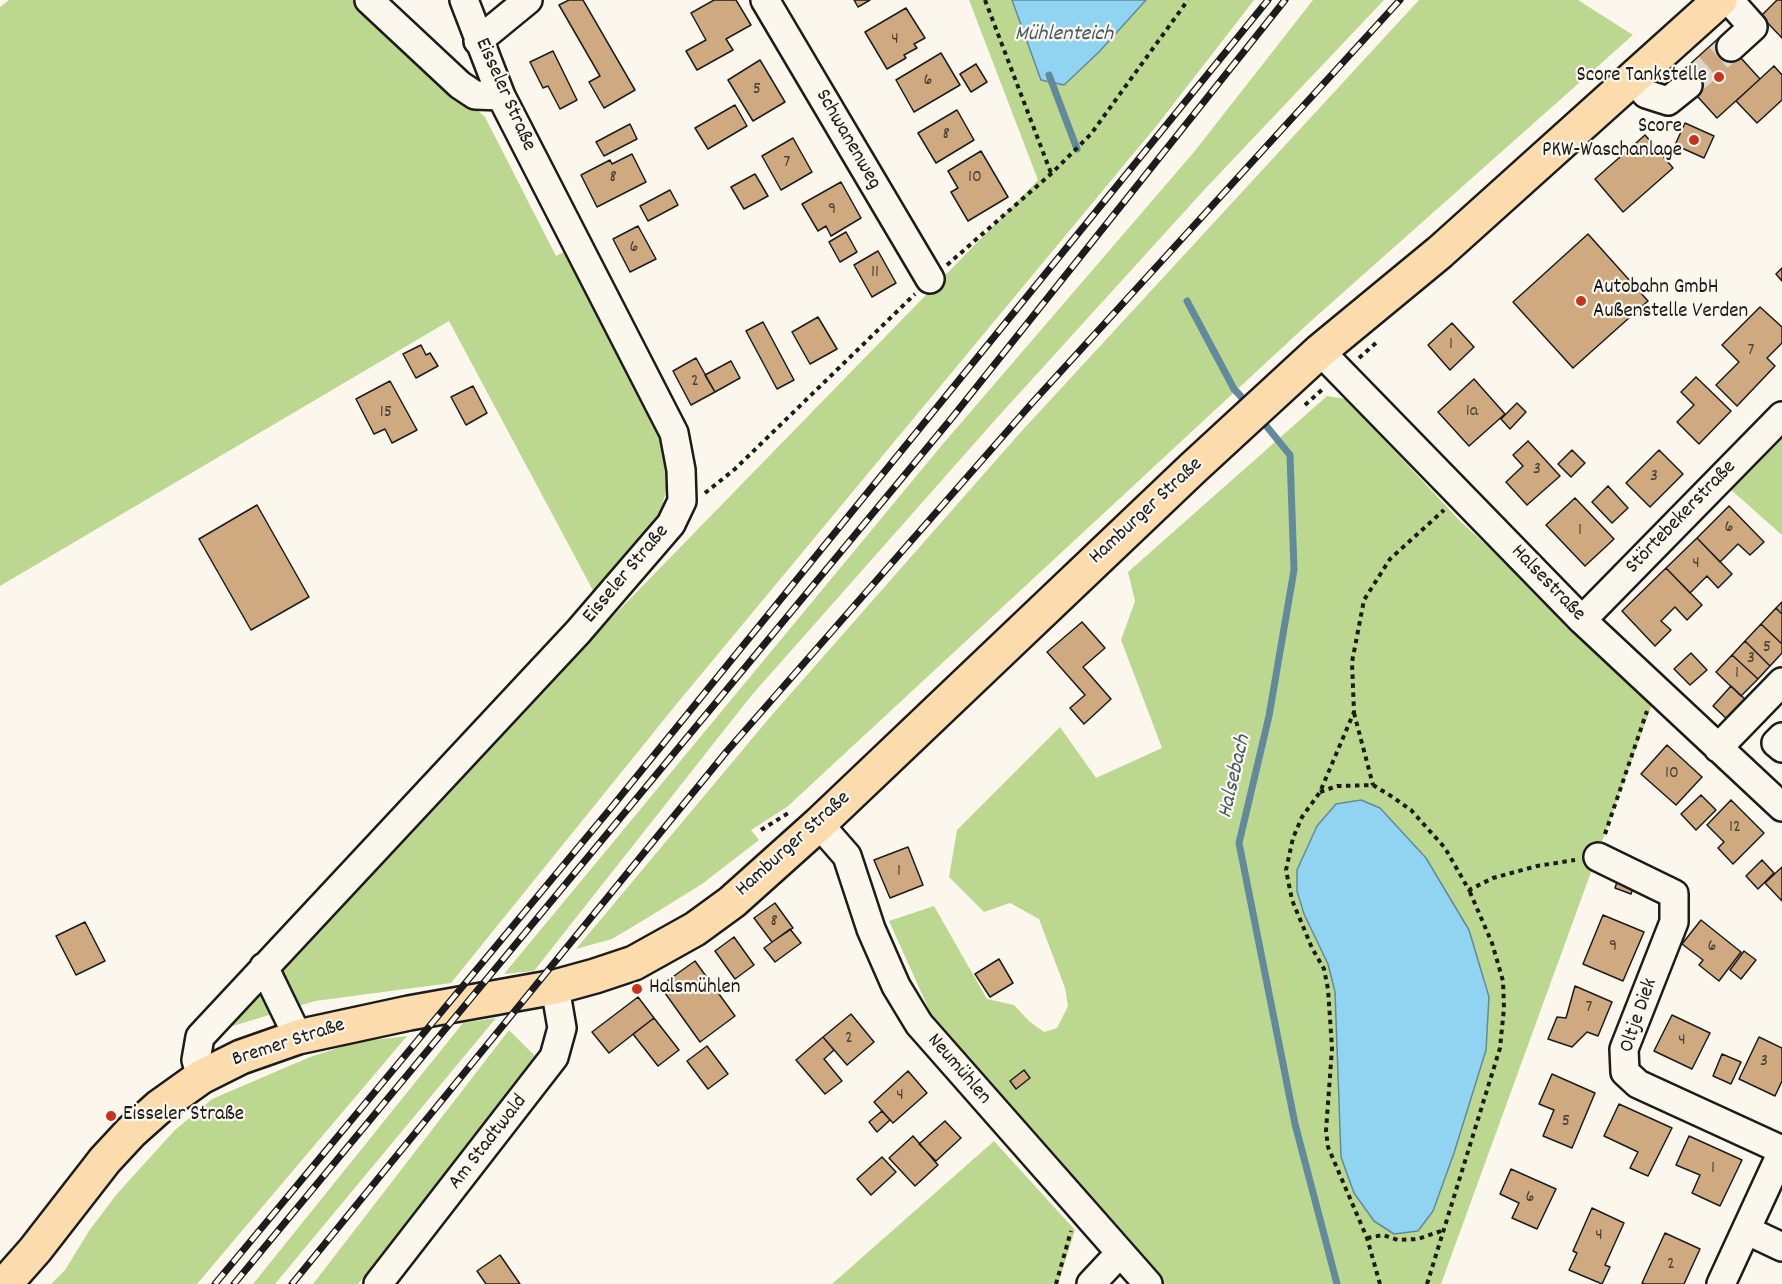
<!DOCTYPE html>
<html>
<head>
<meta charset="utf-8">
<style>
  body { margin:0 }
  canvas { display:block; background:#fbf7ec }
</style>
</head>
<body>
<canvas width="1782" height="1284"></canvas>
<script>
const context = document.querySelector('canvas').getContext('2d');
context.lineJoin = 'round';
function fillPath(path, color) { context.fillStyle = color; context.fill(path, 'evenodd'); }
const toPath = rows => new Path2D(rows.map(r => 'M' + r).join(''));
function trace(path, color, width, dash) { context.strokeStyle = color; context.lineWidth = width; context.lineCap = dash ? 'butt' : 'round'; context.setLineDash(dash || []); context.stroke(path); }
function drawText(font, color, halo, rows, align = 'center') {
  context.font = font + ' Dekko,sans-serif'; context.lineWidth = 4.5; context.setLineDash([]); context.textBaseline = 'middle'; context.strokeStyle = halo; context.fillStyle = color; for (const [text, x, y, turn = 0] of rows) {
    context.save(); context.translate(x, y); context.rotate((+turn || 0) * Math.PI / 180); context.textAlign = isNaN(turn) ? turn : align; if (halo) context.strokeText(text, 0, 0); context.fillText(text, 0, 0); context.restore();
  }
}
const green = toPath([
  [9,0,356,0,485,117,556,256,567,250,664,438,669,476,659,520,596,596,449,321,0,586,0,7],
  [969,0,1012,0,1041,80,1099,52,1146,0,1254,0,1158,124,679,701,451,983,315,1001,223,1029,434,800,1038,180],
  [1313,0,1384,0,1205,189,996,419,751,696,534,971,504,974,942,445,1194,152],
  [1419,0,1578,0,1633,35,1311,321,787,807,751,830,759,840,702,884,647,918,612,939,576,949,771,716,1019,434],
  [1327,396,1346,399,1460,521,1654,699,1441,1284,1159,1284,941,1036,889,921,934,906,987,999,1014,1005,1029,1021,1044,1032,1057,1028,1068,1006,1065,988,1039,919,1010,903,984,912,949,877,957,830,1060,727,1096,778,1162,748,1121,640,1135,601,1128,572],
  [1782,435,1782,535,1730,489],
  [496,1018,275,1284,253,1284,463,1023],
  [509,1030,539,1060,496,1122,358,1284,313,1284],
  [407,1036,197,1284,51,1284,65,1270,89,1231,116,1195,144,1164,175,1130,212,1099,310,1057,357,1042],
  [994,1141,1075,1230,1058,1284,832,1284]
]);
const water = toPath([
  [1012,0,1146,0,1099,52,1064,85,1041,80,1012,0],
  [1361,800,1380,808,1426,858,1469,930,1489,997,1486,1050,1454,1153,1433,1211,1418,1231,1394,1234,1374,1221,1354,1193,1341,1157,1335,992,1328,964,1304,914,1297,891,1297,870,1317,826,1336,804,1361,800]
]);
const stream = toPath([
  [1049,75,1077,149],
  [1187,301,1234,389,1248,404],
  [1259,417,1290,455,1294,570,1269,716,1239,843,1295,1124,1337,1284]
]);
const building = toPath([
  [569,0,583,0,635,90,604,108,589,82,600,76,559,5,569,0],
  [714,0,736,0,751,25,726,39,733,50,697,70,686,51,706,40,691,13,714,0],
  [854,0,870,0,858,7,854,0],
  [1777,0,1782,0,1782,38,1761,16,1777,0],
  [906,8,925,38,914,44,917,48,904,55,906,58,887,69,865,32,906,8],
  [1721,36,1760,79,1717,118,1678,75,1721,36],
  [553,51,577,100,560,109,548,86,543,88,530,62,553,51],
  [941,53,960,85,914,112,896,80,941,53],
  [760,60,785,102,753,121,728,80,760,60],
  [976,64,987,82,971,92,960,74,976,64],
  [1774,66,1782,75,1782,100,1757,123,1736,101,1774,66],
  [735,105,747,126,708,149,695,128,735,105],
  [957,110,974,140,936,163,918,133,957,110],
  [1685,123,1714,136,1704,158,1675,145,1685,123],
  [630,124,637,139,604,156,596,142,630,124],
  [1645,135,1673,168,1623,212,1595,179,1645,135],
  [793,138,812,172,781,190,762,156,793,138],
  [981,151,1008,197,968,221,951,192,958,188,948,171,981,151],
  [632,154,646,182,597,207,581,175,610,160,612,164,632,154],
  [755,174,768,196,744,209,731,187,755,174],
  [841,182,861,218,831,236,826,226,818,231,802,204,841,182],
  [670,190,678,205,648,221,640,206,670,190],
  [638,226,656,259,630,272,613,239,638,226],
  [846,232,857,252,840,262,829,242,846,232],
  [1588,234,1648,301,1573,368,1513,302,1588,234],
  [878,251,896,283,872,297,854,265,878,251],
  [1782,268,1782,281,1776,274,1782,268],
  [1760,307,1782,327,1782,343,1767,358,1775,366,1737,406,1716,385,1739,362,1722,345,1760,307],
  [818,317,837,349,810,364,792,332,818,317],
  [763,322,794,380,777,389,746,331,763,322],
  [1452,323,1474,347,1450,370,1428,345,1452,323],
  [421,345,426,355,430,353,438,366,416,378,403,354,421,345],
  [696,358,715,392,691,405,673,371,696,358],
  [731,361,740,378,715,392,705,375,731,361],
  [1696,377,1731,411,1699,444,1677,422,1694,405,1681,392,1696,377],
  [1474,379,1505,414,1469,446,1438,412,1474,379],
  [390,381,417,430,392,443,385,429,374,434,356,399,390,381],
  [473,386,487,413,466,425,451,397,473,386],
  [1517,403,1526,412,1510,429,1501,419,1517,403],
  [1528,441,1560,476,1527,505,1506,482,1523,466,1513,455,1528,441],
  [1572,450,1585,463,1571,477,1558,464,1572,450],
  [1659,450,1683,474,1650,507,1626,483,1659,450],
  [1608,486,1628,508,1612,523,1592,502,1608,486],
  [1575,498,1614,539,1585,566,1546,525,1575,498],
  [257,505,309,597,251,630,199,539,257,505],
  [1729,506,1764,542,1750,555,1738,544,1720,562,1697,538,1729,506],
  [1697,538,1732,574,1718,588,1707,576,1690,593,1666,568,1697,538],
  [1666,568,1702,605,1687,620,1675,607,1661,621,1671,630,1655,646,1622,611,1666,568],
  [1782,602,1782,614,1776,608,1782,602],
  [1776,608,1782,614,1782,644,1761,624,1776,608],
  [1082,622,1105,648,1083,667,1111,699,1084,724,1070,708,1085,695,1047,652,1082,622],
  [1761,624,1782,644,1782,653,1770,666,1745,641,1761,624],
  [1745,641,1770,666,1758,679,1732,655,1745,641],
  [1691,653,1707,670,1690,685,1674,669,1691,653],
  [1732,655,1758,679,1741,696,1716,672,1732,655],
  [1731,686,1746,700,1728,720,1713,706,1731,686],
  [1667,745,1702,777,1676,805,1641,774,1667,745],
  [1701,795,1716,810,1696,830,1681,814,1701,795],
  [1731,800,1764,833,1733,864,1718,848,1724,842,1707,825,1731,800],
  [908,847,923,885,890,898,874,860,908,847],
  [1762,860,1774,873,1758,889,1746,876,1762,860],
  [1782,867,1782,901,1765,883,1782,867],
  [1618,879,1634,885,1631,894,1615,888,1618,879],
  [775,903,793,928,772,942,754,918,775,903],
  [1603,915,1644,932,1623,981,1583,964,1603,915],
  [1701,920,1741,952,1719,981,1699,965,1703,960,1682,944,1701,920],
  [85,922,105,961,76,975,56,936,85,922],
  [790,929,801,943,775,962,764,948,790,929],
  [734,937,754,965,735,979,715,951,734,937],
  [1744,951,1756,960,1741,979,1730,970,1744,951],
  [999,959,1013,983,990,997,975,974,999,959],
  [695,961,735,1016,700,1042,660,986,695,961],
  [1575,986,1612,1002,1598,1036,1587,1032,1572,1047,1548,1039,1557,1017,1566,1018,1575,986],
  [638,997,654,1018,609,1053,592,1032,638,997],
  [851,1014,874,1042,847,1065,823,1037,851,1014],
  [1672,1015,1710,1033,1692,1069,1654,1051,1672,1015],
  [654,1018,679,1050,658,1066,633,1034,654,1018],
  [823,1037,834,1050,824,1059,842,1081,825,1094,796,1060,823,1037],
  [1759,1037,1782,1048,1782,1081,1775,1096,1739,1079,1759,1037],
  [707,1046,728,1074,708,1089,687,1061,707,1046],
  [1722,1054,1741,1062,1731,1084,1713,1076,1722,1054],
  [1024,1070,1030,1078,1016,1089,1010,1081,1024,1070],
  [908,1071,927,1093,893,1123,874,1102,908,1071],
  [1552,1074,1595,1093,1572,1148,1543,1136,1554,1110,1539,1104,1552,1074],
  [1619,1104,1672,1128,1648,1176,1630,1168,1638,1152,1604,1136,1619,1104],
  [882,1111,890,1120,877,1132,869,1122,882,1111],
  [945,1121,961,1138,936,1161,919,1144,945,1121],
  [913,1136,938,1165,915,1186,889,1158,913,1136],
  [1689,1136,1742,1160,1720,1206,1692,1193,1700,1175,1676,1165,1689,1136],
  [882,1157,896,1172,871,1195,857,1179,882,1157],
  [1511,1169,1556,1189,1537,1229,1512,1218,1519,1203,1500,1194,1511,1169],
  [1592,1208,1624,1223,1605,1265,1610,1267,1602,1284,1569,1270,1577,1253,1573,1251,1592,1208],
  [1665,1233,1700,1249,1684,1284,1645,1284,1642,1283,1665,1233],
  [500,1255,520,1284,486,1284,477,1271,500,1255]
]);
const minorTunnel = toPath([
  [1688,85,1731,47]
]);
const path = toPath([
  [985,0,1051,173],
  [947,265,1052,173,1091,134,1188,0],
  [1359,358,1376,343],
  [1305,405,1324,388],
  [705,493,735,469,915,294],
  [1354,713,1373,785],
  [1320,792,1337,786,1373,785,1391,796,1411,810,1445,848,1469,890,1493,878,1537,866,1575,860],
  [761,830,790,812],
  [1605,834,1647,711],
  [1367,1238,1383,1235,1398,1240,1418,1239,1444,1230],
  [1056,1284,1071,1231],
  [1380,1284,1367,1238,1328,1147,1326,1131,1332,1048,1328,989,1324,969,1312,948,1292,900,1286,870,1293,838,1302,817,1320,792,1354,712,1352,662,1364,600,1390,559,1444,510],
  [1427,1284,1500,1048,1504,1008,1503,981,1492,943,1469,890]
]);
const minor = toPath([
  [369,0,460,85,475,95,501,96],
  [765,0,930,279],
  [1729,0,1753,27,1731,47],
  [478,41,528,0],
  [1633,78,1646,94,1668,101,1688,85],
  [1320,351,1582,620,1782,807],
  [1582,620,1782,416],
  [1782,737,1776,743,1782,748],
  [1718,748,1782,682],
  [819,824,847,856,871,929,896,986,919,1024,1148,1284],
  [1598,857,1674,894,1674,922,1624,1049,1625,1072,1638,1084,1782,1150],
  [264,967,298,1037],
  [201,1077,196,1060,200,1037,578,632,671,524,682,501,681,470,674,433,501,96,464,0],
  [1746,1230,1782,1247],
  [378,1284,554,1057,562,1028,555,987],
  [1091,1284,1119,1254],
  [1721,1284,1782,1152]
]);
const major = toPath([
  [5,1284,35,1250,105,1160,131,1132,159,1107,201,1077,241,1057,298,1037,409,1013,555,987,595,976,634,963,695,929,732,902,819,824,1193,468,1320,351,1440,252,1720,0]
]);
const rail = toPath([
  [215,1284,611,808,1268,0],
  [234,1284,951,419,1285,0],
  [292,1284,727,751,1032,403,1400,0]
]);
const markers = [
  [1719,77,6,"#c8321e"],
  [1694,140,6,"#c8321e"],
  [1581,301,6,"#c8321e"],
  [637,989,6,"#c8321e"],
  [111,1116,6,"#c8321e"]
];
const numberNames = [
  ["4",895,41],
  ["6",928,82],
  ["5",757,91],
  ["8",946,136],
  ["7",787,164],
  ["8",613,179],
  ["10",975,179],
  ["9",832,211],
  ["6",634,249],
  ["11",875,274],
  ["1",1451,346],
  ["7",1751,352],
  ["2",695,383],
  ["1a",1472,413],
  ["15",386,414],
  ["3",1537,471],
  ["3",1654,478],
  ["6",1729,529],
  ["1",1580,532],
  ["4",1696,565],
  ["5",1767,649],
  ["3",1751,660],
  ["1",1737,675],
  ["10",1672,775],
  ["12",1735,829],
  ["1",899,873],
  ["8",774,923],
  ["9",1613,948],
  ["6",1712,948],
  ["7",1589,1009],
  ["2",849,1040],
  ["4",1682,1042],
  ["3",1764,1063],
  ["4",900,1097],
  ["5",1566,1123],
  ["1",1713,1170],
  ["6",1530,1199],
  ["4",1599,1237],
  ["2",1671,1266]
];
const poiNames = [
  ["Score Tankstelle",1707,77,"right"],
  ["Score",1682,128,"right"],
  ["PKW-Waschanlage",1682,152,"right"],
  ["Autobahn GmbH",1593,289],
  ["Außenstelle Verden",1593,313],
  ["Halsmühlen",649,989],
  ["Eisseler Straße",123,1116]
];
const streetNames = [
  ["Eisseler Straße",504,95,66],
  ["Schwanenweg",847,140,60],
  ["Hamburger Straße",1147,512,-43],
  ["Störtebekerstraße",1682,518,-46],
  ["Eisseler Straße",627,575,-50],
  ["Halsestraße",1547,584,46],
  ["Hamburger Straße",794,845,-42],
  ["Oltje Diek",1640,1016,-71],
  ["Bremer Straße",289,1044,-18],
  ["Neumühlen",958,1070,49],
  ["Am Stadtwald",489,1143,-52]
];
const waterNames = [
  ["Mühlenteich",1064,36],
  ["Halsebach",1236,777,-77]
];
fillPath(green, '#bcd890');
fillPath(water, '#91d4f2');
trace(water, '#628a9c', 1.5);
trace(stream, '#628a9c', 7);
fillPath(building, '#cfaa81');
trace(building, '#1c1c1c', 1.5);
trace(minorTunnel, '#dad6cd', 27, [27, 14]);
trace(minor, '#1c1c1c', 32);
trace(major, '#1c1c1c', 38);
trace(path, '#1c1c1c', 4, [4.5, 4.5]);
trace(minor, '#fbf7ec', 27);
trace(major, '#fcdcac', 33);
trace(rail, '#1c1c1c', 7);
trace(rail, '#fbf7ec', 4.5, [14]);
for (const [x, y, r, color] of markers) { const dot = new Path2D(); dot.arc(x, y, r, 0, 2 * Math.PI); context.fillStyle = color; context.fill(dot); trace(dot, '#fbf7ec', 2); }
drawText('18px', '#494035', null, numberNames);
drawText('21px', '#1c1c1c', '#fbf7ec', poiNames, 'left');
drawText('21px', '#1c1c1c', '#fbf7ec', streetNames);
drawText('italic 22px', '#455c67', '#fbf7ec', waterNames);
</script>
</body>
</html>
